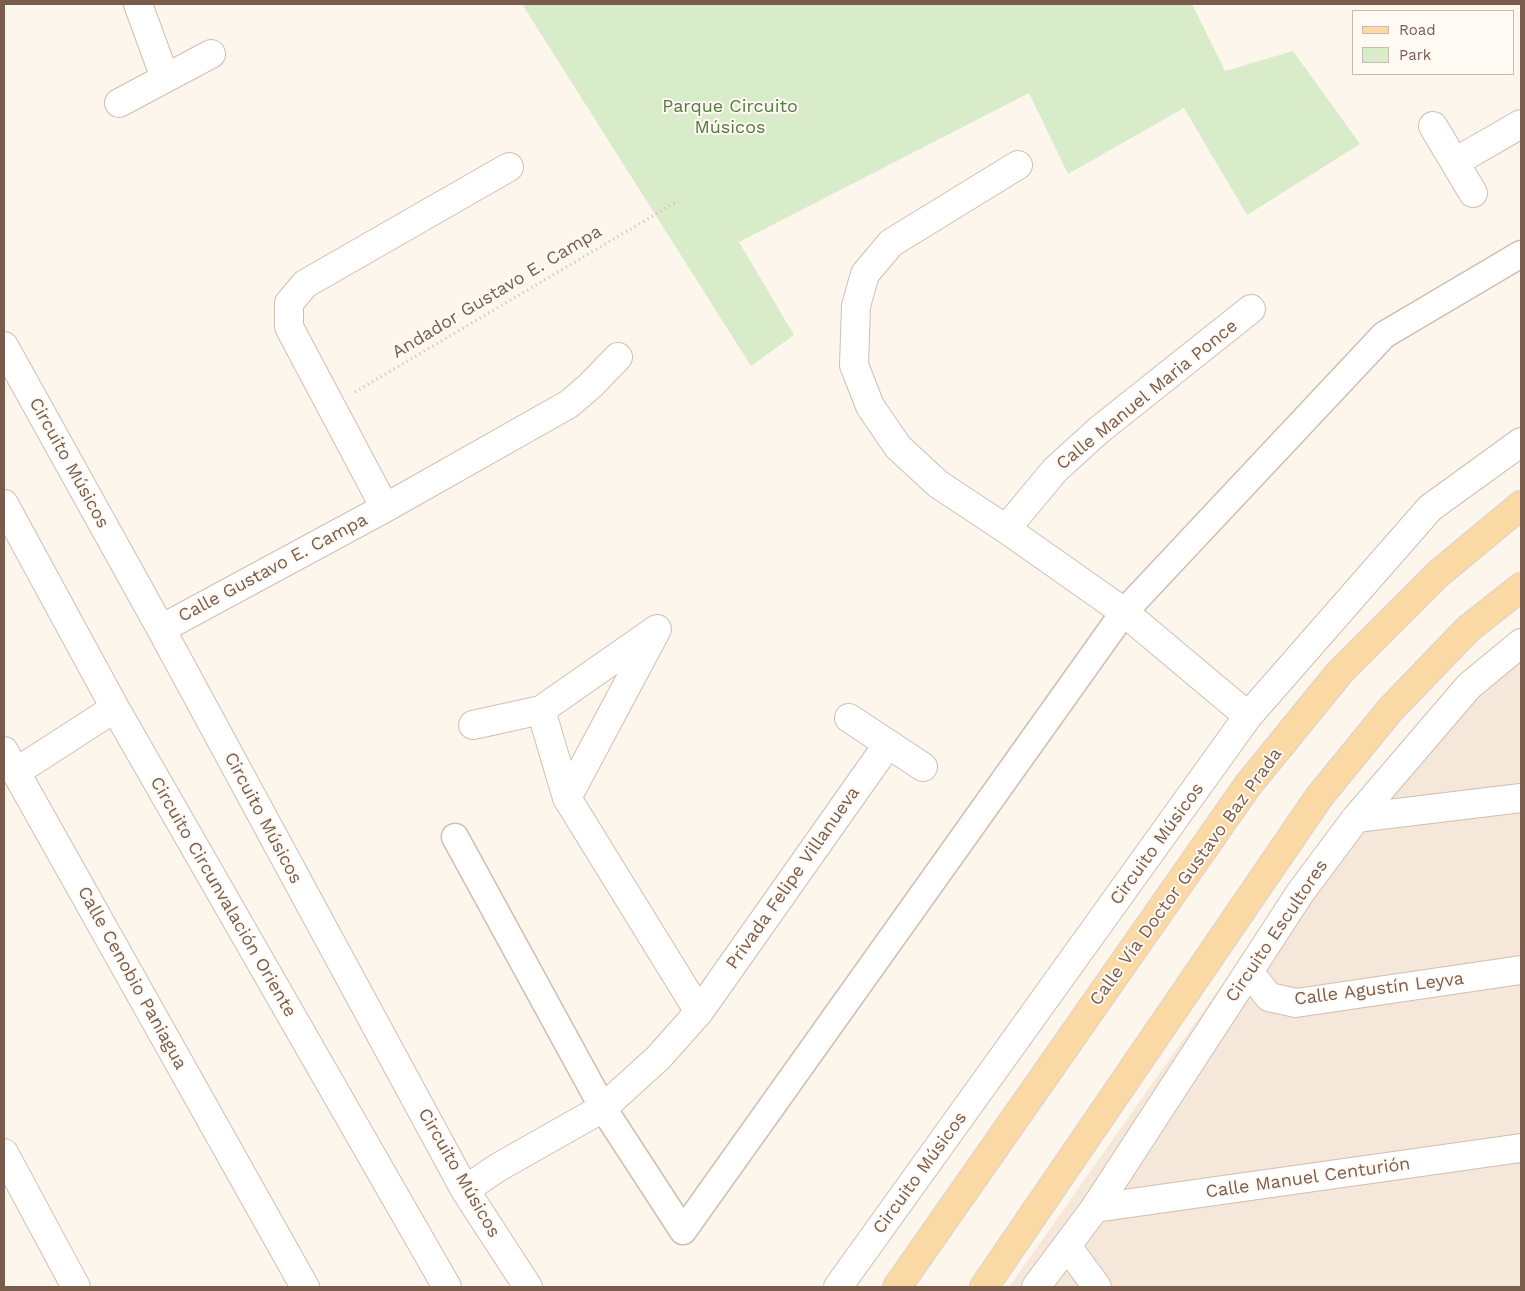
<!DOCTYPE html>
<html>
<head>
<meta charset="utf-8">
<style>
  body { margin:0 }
  #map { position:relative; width:1525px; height:1291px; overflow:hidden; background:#fdf6ec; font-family:"Work Sans",sans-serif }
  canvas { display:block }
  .frame { position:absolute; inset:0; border:5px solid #7a5c4d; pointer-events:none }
  .legend { position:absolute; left:1352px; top:10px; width:162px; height:65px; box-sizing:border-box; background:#fffaf3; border:1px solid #cabbb1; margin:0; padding:6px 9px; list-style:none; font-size:15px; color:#7a5c4d }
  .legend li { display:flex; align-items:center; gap:10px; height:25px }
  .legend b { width:25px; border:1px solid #cabbb1 }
</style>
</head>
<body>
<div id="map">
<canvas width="1525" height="1291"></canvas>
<div class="frame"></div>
<ul class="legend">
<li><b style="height:6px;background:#fbd9a5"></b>Road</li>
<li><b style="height:14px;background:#d8ecc9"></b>Park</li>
</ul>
</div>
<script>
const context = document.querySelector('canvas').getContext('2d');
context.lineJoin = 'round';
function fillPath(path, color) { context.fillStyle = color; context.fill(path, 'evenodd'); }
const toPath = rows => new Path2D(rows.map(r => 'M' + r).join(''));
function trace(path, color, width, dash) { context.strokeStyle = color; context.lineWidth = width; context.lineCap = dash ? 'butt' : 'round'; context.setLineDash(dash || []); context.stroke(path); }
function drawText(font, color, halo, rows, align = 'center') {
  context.font = font + ' "Work Sans",sans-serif'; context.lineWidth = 4; context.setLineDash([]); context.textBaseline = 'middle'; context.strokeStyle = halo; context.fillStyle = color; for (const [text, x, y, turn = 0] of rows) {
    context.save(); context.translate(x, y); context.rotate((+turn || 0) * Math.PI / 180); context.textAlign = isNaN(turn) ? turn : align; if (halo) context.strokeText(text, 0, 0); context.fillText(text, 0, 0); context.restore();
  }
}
const residential = toPath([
  [1521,628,1521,1287,1009,1287,1245,952,1340,822,1509,637]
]);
const green = toPath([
  [522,4,1192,4,1225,71,1293,51,1360,144,1247,215,1184,108,1068,174,1029,93,739,242,794,335,751,366]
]);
const path = toPath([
  [355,392,678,201]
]);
const pedestrian = toPath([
  [455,837,603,1108,683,1231,1124,612,1384,335,1521,254]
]);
const minor = toPath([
  [138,4,165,78],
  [119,103,211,54],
  [1433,126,1473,193],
  [1455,162,1521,124],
  [1018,165,891,243,865,274,856,306,854,365,870,406,898,447,938,484,1006,529,1124,612,1248,716],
  [4,346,161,629,465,1190,528,1287],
  [4,504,115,708,447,1287],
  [385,508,289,327,289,303,305,284,509,167],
  [1006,529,1055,470,1099,430,1251,309],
  [161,629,385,508,569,404,591,385,618,357],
  [541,710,567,798,699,1012],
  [849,718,923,767],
  [473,725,541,710,657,629],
  [4,751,305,1287],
  [16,772,115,708],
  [567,798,655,633],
  [1356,818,1521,798],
  [1249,972,1269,997,1296,1003,1521,970],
  [4,1153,76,1287],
  [465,1190,497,1168,603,1108,658,1058,699,1012,888,744],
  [1095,1208,1521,1148],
  [1067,1246,1097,1287],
  [838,1287,1248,716,1430,508,1521,442],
  [1036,1287,1095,1208,1300,893,1356,818,1469,686,1521,643]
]);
const primary = toPath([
  [897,1287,1248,785,1340,672,1438,574,1521,505],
  [984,1287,1319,797,1390,710,1468,629,1521,587]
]);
const parkNames = [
  ["Parque Circuito",730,107],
  ["Músicos",730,128]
];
const streetNames = [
  ["Andador Gustavo E. Campa",497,292,-31],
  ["Calle Manuel Maria Ponce",1147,395,-39],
  ["Circuito Músicos",69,463,61],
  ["Calle Gustavo E. Campa",273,568,-28],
  ["Circuito Músicos",263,818,62],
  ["Circuito Músicos",1157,844,-54],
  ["Calle Vía Doctor Gustavo Baz Prada",1186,877,-54],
  ["Privada Felipe Villanueva",793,878,-55],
  ["Circuito Circunvalación Oriente",223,897,60],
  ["Circuito Escultores",1277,931,-56],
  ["Calle Cenobio Paniagua",132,978,61],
  ["Calle Agustín Leyva",1379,989,-7],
  ["Circuito Músicos",459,1173,60],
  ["Circuito Músicos",920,1173,-54],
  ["Calle Manuel Centurión",1308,1178,-8]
];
fillPath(residential, '#f5e8da');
fillPath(green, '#d8ecc9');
trace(pedestrian, '#d1beb0', 29);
trace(minor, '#d1beb0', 30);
trace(primary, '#dad1cd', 30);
trace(path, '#d9b8a5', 3, [1, 4]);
trace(pedestrian, '#fff', 26);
trace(minor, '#fff', 28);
trace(primary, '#fbd9a5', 28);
drawText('18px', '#537a41', '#fffaf3', parkNames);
drawText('18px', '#7a5c4d', '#fffaf3', streetNames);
</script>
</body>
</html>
